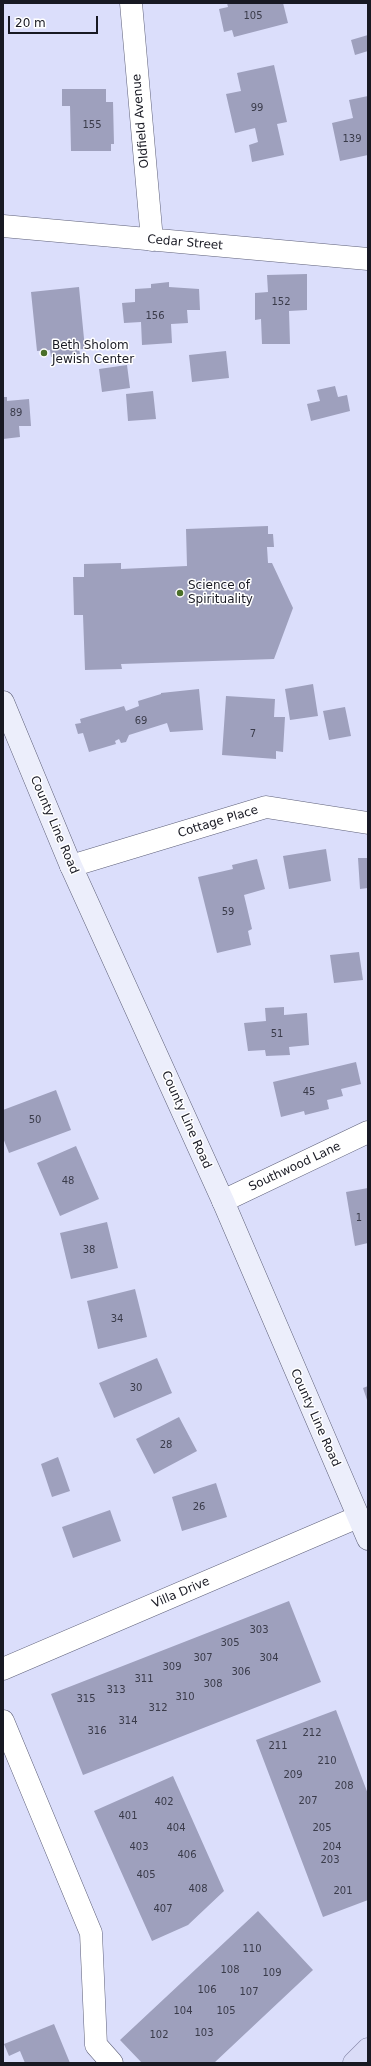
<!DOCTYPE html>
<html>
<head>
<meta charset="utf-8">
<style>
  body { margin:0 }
  #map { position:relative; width:371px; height:2066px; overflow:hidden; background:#dbdefb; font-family:"DejaVu Sans",sans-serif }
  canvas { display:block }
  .frame { position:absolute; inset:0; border:4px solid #181923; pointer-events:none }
  .scale { position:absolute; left:8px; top:16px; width:90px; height:18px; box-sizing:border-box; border:2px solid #181923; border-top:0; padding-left:5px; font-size:12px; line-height:14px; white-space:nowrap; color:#181923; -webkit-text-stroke:3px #fff; paint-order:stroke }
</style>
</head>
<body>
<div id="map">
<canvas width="371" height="2066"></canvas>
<div class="frame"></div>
<div class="scale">20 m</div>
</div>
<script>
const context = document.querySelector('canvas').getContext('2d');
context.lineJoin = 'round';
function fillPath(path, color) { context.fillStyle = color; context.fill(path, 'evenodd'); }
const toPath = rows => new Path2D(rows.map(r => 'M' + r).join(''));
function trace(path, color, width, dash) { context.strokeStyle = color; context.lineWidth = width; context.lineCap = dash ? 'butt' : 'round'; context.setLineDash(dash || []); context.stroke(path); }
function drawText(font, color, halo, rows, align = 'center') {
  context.font = font + ' "DejaVu Sans",sans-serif'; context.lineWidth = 3; context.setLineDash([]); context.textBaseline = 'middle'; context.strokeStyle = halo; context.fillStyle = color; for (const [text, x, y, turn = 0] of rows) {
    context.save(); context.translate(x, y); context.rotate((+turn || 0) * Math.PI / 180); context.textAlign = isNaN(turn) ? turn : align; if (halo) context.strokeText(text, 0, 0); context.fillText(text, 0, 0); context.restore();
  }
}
const building = toPath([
  [227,3,283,3,288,23,234,37,232,30,224,32,219,9,228,7],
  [368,35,368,51,355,55,351,40],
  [274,65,287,122,277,124,284,155,252,162,249,145,258,142,255,128,235,133,226,94,241,91,237,73],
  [62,89,106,89,106,102,113,102,114,144,111,144,111,151,71,151,70,106,62,106],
  [368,96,368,155,340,161,332,123,353,118,349,100],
  [307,274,307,310,289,311,290,344,262,344,261,319,255,320,255,293,268,292,267,275],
  [169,282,169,287,199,289,200,310,187,310,188,323,171,324,172,343,142,345,141,322,124,323,122,303,135,302,135,289,151,288,151,284],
  [79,287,85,349,79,349,80,354,51,357,50,350,37,351,31,292],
  [226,351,229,378,192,382,189,355],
  [127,365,130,388,102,392,99,369],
  [335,386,338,397,347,395,350,411,311,421,307,404,320,401,317,390],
  [153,391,156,419,128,421,126,394],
  [3,397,7,397,7,401,29,399,31,426,19,426,20,437,3,439],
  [268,526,268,534,273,534,274,547,267,547,268,563,272,563,293,608,274,659,121,664,122,669,85,670,83,615,74,615,73,577,84,577,84,564,121,563,121,569,187,566,186,529],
  [313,684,318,716,290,720,285,689],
  [199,689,203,730,170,732,167,723,129,735,126,742,121,743,119,739,115,741,116,744,89,752,83,733,78,734,75,724,81,723,80,719,124,706,126,711,139,706,138,701,161,694,161,693],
  [226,696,275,699,274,717,285,717,283,752,276,751,276,759,222,755],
  [345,707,351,736,329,740,323,711],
  [326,849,331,881,289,889,283,856],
  [358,858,368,858,368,888,360,889],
  [257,859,265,889,244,895,252,929,248,931,251,945,217,953,198,877,233,869,232,865],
  [359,952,363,980,334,983,330,955],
  [284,1007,284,1015,307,1013,309,1045,289,1047,290,1055,266,1056,265,1050,248,1051,244,1023,266,1021,265,1008],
  [356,1062,361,1084,341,1089,343,1096,327,1100,329,1109,305,1115,304,1111,281,1117,273,1082],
  [56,1090,71,1130,9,1153,3,1138,3,1110],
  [76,1146,99,1199,60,1216,37,1163],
  [368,1188,368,1243,355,1246,346,1192],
  [107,1222,118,1268,71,1279,60,1233],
  [135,1289,147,1337,98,1349,87,1301],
  [157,1358,172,1393,114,1418,99,1383],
  [368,1386,368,1403,363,1388],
  [179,1417,197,1451,154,1474,136,1439],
  [58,1457,70,1491,52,1497,41,1464],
  [216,1483,227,1517,182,1531,172,1497],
  [110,1510,121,1541,73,1558,62,1527],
  [289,1601,321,1682,83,1775,51,1694],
  [336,1710,368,1794,368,1900,323,1917,256,1740],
  [173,1776,224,1891,188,1925,152,1941,94,1811],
  [258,1911,313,1970,214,2063,142,2063,120,2040],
  [54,2024,70,2063,25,2063,20,2051,9,2056,4,2044]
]);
const minor = toPath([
  [131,3,152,240],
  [3,226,368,259],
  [71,866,266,807,368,823],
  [223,1201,368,1132],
  [3,1669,358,1517],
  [3,1721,91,1933,96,2045,112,2063]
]);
const secondary = toPath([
  [3,702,71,866,223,1201,368,1539]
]);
const primary = toPath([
  [354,2063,368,2049]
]);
const markers = [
  [44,353,4,"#4a6f29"],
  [180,593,4,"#4a6f29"]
];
const numberNames = [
  ["105",253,16],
  ["99",257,108],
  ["155",92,125],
  ["139",352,139],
  ["152",281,302],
  ["156",155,316],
  ["89",16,413],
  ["69",141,721],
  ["7",253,734],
  ["59",228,912],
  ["51",277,1034],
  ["45",309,1092],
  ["50",35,1120],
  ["48",68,1181],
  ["1",359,1218],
  ["38",89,1250],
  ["34",117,1319],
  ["30",136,1388],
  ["28",166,1445],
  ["26",199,1507],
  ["303",259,1630],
  ["305",230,1643],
  ["307",203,1658],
  ["304",269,1658],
  ["309",172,1667],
  ["306",241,1672],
  ["311",144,1679],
  ["308",213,1684],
  ["313",116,1690],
  ["310",185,1697],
  ["315",86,1699],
  ["312",158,1708],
  ["314",128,1721],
  ["316",97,1731],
  ["212",312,1733],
  ["211",278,1746],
  ["210",327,1761],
  ["209",293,1775],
  ["208",344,1786],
  ["207",308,1801],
  ["402",164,1802],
  ["401",128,1816],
  ["404",176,1828],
  ["205",322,1828],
  ["403",139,1847],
  ["204",332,1847],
  ["406",187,1855],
  ["203",330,1860],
  ["405",146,1875],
  ["408",198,1889],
  ["201",343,1891],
  ["407",163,1909],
  ["110",252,1949],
  ["108",230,1970],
  ["109",272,1973],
  ["106",207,1990],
  ["107",249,1992],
  ["104",183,2011],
  ["105",226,2011],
  ["103",204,2033],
  ["102",159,2035]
];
const streetNames = [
  ["Oldfield Avenue",141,121,-95],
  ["Cedar Street",185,243,5],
  ["Cottage Place",218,822,-17],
  ["County Line Road",54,825,67],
  ["County Line Road",186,1120,66],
  ["Southwood Lane",295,1167,-25],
  ["County Line Road",315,1418,66],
  ["Villa Drive",181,1593,-23]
];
const poiNames = [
  ["Beth Sholom",52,346],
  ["Jewish Center",52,360],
  ["Science of",188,586],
  ["Spirituality",188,600]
];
fillPath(building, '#9ea0bd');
trace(minor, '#5e6079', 23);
trace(secondary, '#5e6079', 23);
trace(primary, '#8689aa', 23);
trace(minor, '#fff', 22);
trace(secondary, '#eceefb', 22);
trace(primary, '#dadcf7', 22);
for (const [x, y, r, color] of markers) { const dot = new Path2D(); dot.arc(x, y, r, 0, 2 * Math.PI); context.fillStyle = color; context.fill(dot); trace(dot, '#fff', 1.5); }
drawText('10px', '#3a3b4a', null, numberNames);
drawText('12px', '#181923', '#fff', streetNames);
drawText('12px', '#181923', '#fff', poiNames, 'left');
</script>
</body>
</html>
